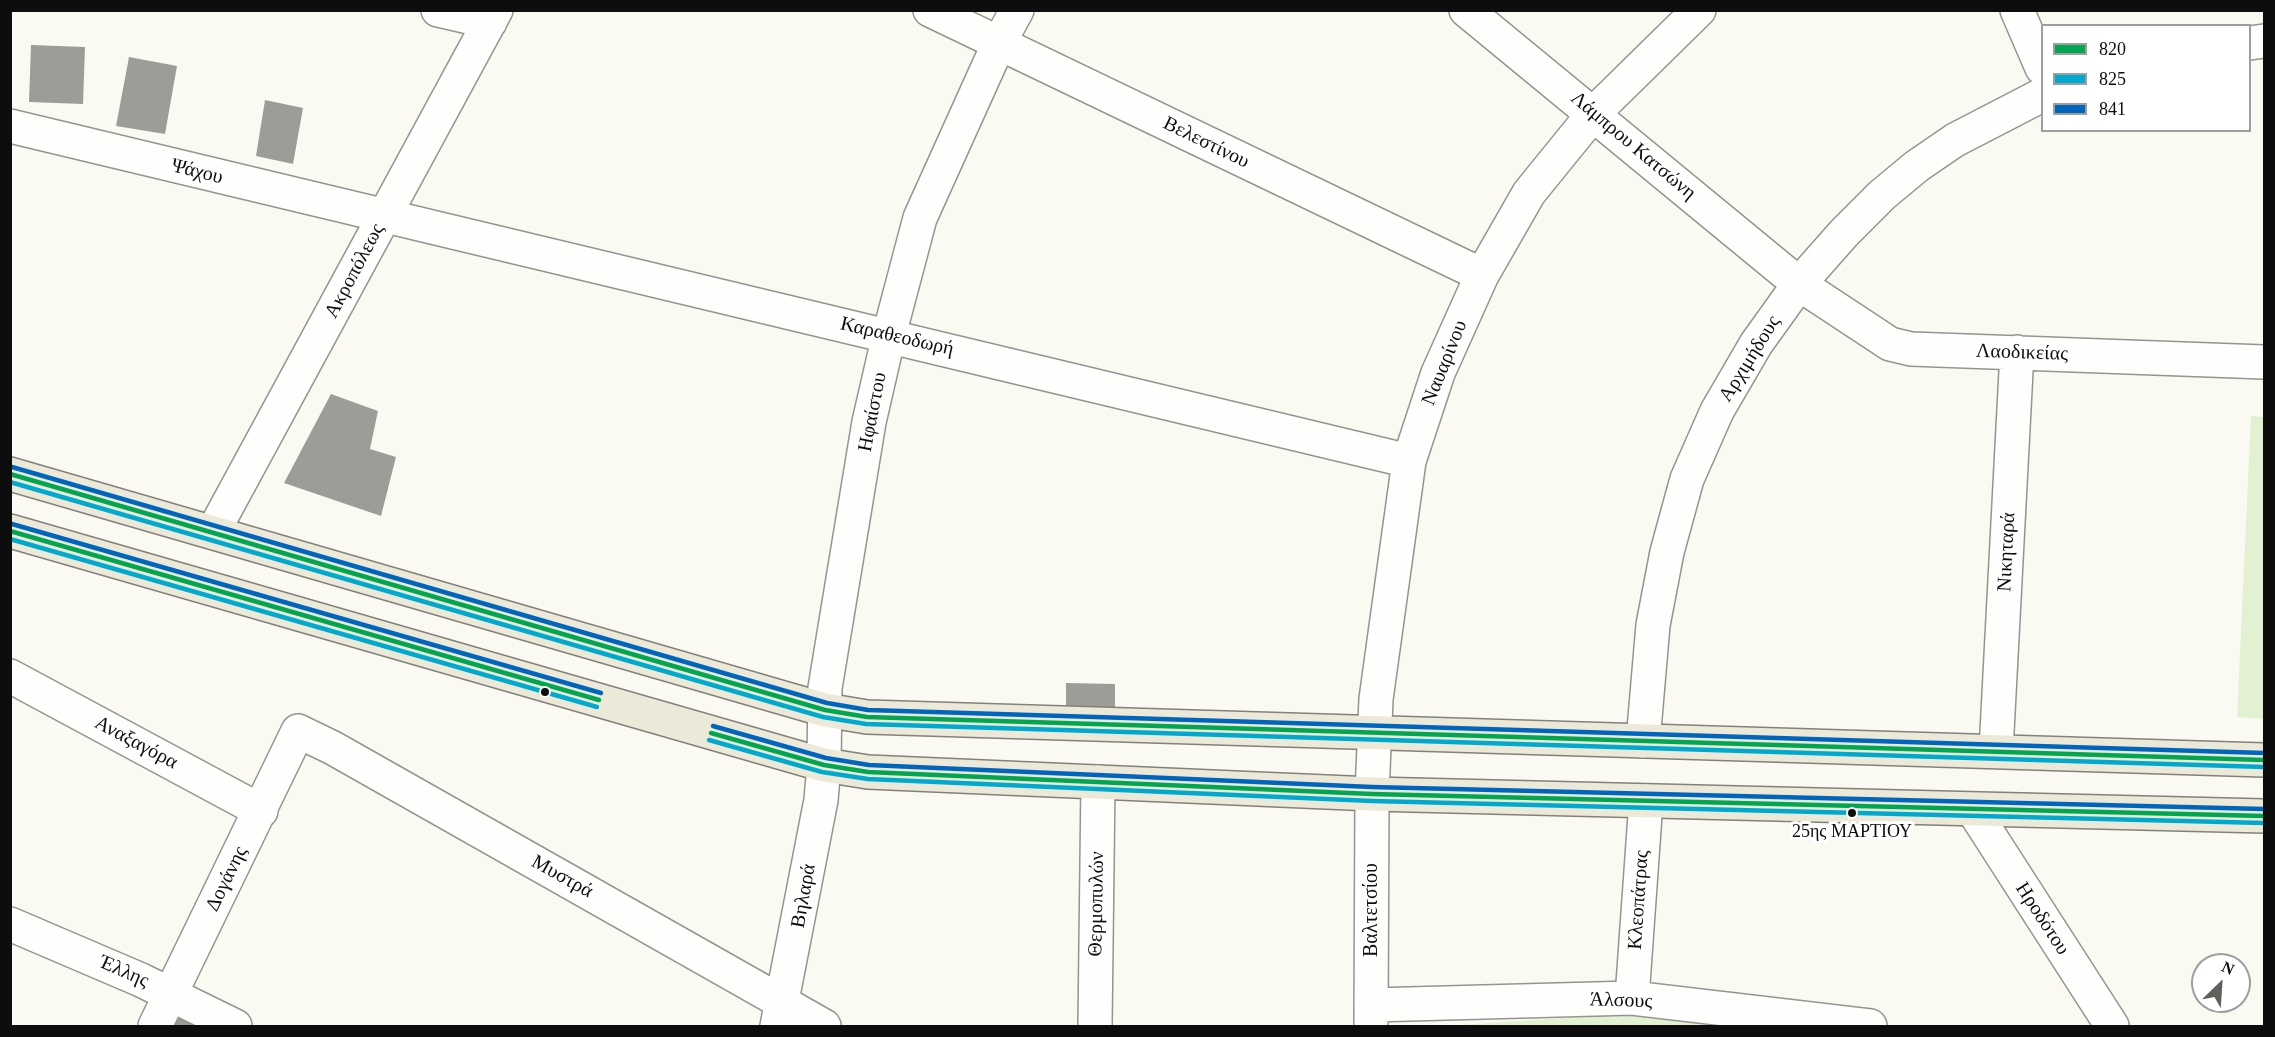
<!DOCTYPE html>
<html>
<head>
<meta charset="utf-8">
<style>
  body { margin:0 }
  #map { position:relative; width:2275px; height:1037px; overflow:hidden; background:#fbfaf2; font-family:"Times New Roman",serif }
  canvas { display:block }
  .frame { position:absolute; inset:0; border:12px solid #0d0d0d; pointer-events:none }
  .legend { position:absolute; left:2041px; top:24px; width:210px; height:108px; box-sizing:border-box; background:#fff; border:2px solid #9e9e9e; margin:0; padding:8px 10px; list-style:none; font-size:18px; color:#0d0d0d }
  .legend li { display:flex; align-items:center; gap:12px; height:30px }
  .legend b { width:30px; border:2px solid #9e9e9e }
  .north { position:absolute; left:2191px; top:953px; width:60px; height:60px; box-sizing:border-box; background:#fff; border:2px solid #9e9e9e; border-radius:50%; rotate:25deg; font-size:16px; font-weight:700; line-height:24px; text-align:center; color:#0d0d0d }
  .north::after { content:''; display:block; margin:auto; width:21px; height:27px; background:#60605d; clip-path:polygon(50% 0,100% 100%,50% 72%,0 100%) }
</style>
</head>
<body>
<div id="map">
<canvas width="2275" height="1037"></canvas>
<div class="frame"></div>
<ul class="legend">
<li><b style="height:8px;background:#00a651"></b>820</li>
<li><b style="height:8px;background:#00a9ce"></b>825</li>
<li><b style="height:8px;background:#0065bd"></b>841</li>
</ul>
<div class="north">N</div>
</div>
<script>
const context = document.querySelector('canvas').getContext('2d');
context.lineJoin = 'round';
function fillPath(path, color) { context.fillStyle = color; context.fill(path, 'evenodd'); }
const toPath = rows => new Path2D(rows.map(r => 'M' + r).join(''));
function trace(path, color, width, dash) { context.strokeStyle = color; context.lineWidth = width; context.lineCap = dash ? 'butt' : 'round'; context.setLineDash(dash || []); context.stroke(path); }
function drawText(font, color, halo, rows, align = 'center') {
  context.font = font + ' "Times New Roman",serif'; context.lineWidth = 6; context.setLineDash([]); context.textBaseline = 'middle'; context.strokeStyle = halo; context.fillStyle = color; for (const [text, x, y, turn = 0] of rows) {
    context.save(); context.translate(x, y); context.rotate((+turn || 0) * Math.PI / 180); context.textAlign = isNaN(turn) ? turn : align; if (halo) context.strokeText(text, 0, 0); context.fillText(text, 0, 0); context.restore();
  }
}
const green = toPath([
  [2251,416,2264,417,2264,719,2237,717],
  [1636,1013,1715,1026,1445,1026]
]);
const building = toPath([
  [31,45,85,47,83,104,29,102],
  [129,57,177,66,165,134,116,126],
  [265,100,303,108,293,164,256,156],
  [331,394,378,411,370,449,396,457,381,516,284,483],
  [1066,683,1115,684,1115,710,1066,709],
  [173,1007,218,1026,164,1026]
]);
const minor = toPath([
  [438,10,490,22],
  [930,10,1482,275],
  [1466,10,1799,284,1890,344,1911,349,2264,362],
  [2017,10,2042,68],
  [2250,43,2264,41],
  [10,126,1409,461],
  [213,532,496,10],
  [10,676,261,811],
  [1643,741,1653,625,1667,552,1687,479,1717,411,1756,344,1799,284,1844,233,1882,195,1917,166,1955,140,2042,95],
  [1996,751,2017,352],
  [1973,810,2112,1026],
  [10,924,141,980,235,1026],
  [1632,998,1646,801],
  [1372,1005,1632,998,1870,1026],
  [155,1026,298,731,333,748,824,1026],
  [777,1026,821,800,824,765,825,688,869,422,889,335,920,218,999,43,1017,10],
  [1095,1026,1098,782],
  [1371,1026,1372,794,1376,699,1409,461,1438,373,1482,275,1529,193,1594,113,1699,10]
]);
const major = toPath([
  [10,474,825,710,867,717,2264,760],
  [10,531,824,765,868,772,1372,794,2264,816]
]);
const bus1 = toPath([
  [10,474,825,710,867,717,2264,760],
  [10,531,599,700],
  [711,733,824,765,868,772,1372,794,2264,816]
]);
const bus2 = toPath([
  [10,482,823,717,866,724,2264,767],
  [10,539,597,707],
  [709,740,822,772,868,779,1372,801,2264,823]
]);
const bus3 = toPath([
  [12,467,827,703,868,710,2264,753],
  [12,524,601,693],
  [713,726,826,758,869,765,1372,787,2264,809]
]);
const markers = [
  [545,692,5,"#0d0d0d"],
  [1852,813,5,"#0d0d0d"]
];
const busNames = [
  ["25ης ΜΑΡΤΙΟΥ",1852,832]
];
const streetNames = [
  ["Βελεστίνου",1206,143,26],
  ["Λάμπρου Κατσώνη",1633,146,40],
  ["Ψάχου",197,172,14],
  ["Ακροπόλεως",355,271,-62],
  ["Καραθεοδωρή",897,337,13],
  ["Λαοδικείας",2022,353,2],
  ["Αρχιμήδους",1750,359,-58],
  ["Ναυαρίνου",1445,363,-68],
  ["Ηφαίστου",873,412,-79],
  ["Νικηταρά",2007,552,-87],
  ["Αναξαγόρα",136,743,28],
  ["Μυστρά",562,877,29],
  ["Δογάνης",227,879,-64],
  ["Βηλαρά",804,896,-80],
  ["Κλεοπάτρας",1639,900,-86],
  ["Θερμοπυλών",1097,904,-89],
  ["Βαλτετσίου",1372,910,-90],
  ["Ηροδότου",2042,919,57],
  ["Έλλης",124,972,24],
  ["Άλσους",1621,1001,2]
];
fillPath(green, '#e2f1d2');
fillPath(building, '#9e9c98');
trace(minor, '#949490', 36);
trace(major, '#81817d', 36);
trace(minor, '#fefefd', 33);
trace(major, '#ede9d8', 33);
trace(bus1, '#00a651', 4.5);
trace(bus2, '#00a9ce', 4.5);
trace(bus3, '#0065bd', 4.5);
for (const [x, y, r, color] of markers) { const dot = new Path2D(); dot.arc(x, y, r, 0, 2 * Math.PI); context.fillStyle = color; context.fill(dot); trace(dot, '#fff', 2); }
drawText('18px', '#0d0d0d', '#fff', busNames);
drawText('20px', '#0d0d0d', '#fff', streetNames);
</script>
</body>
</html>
